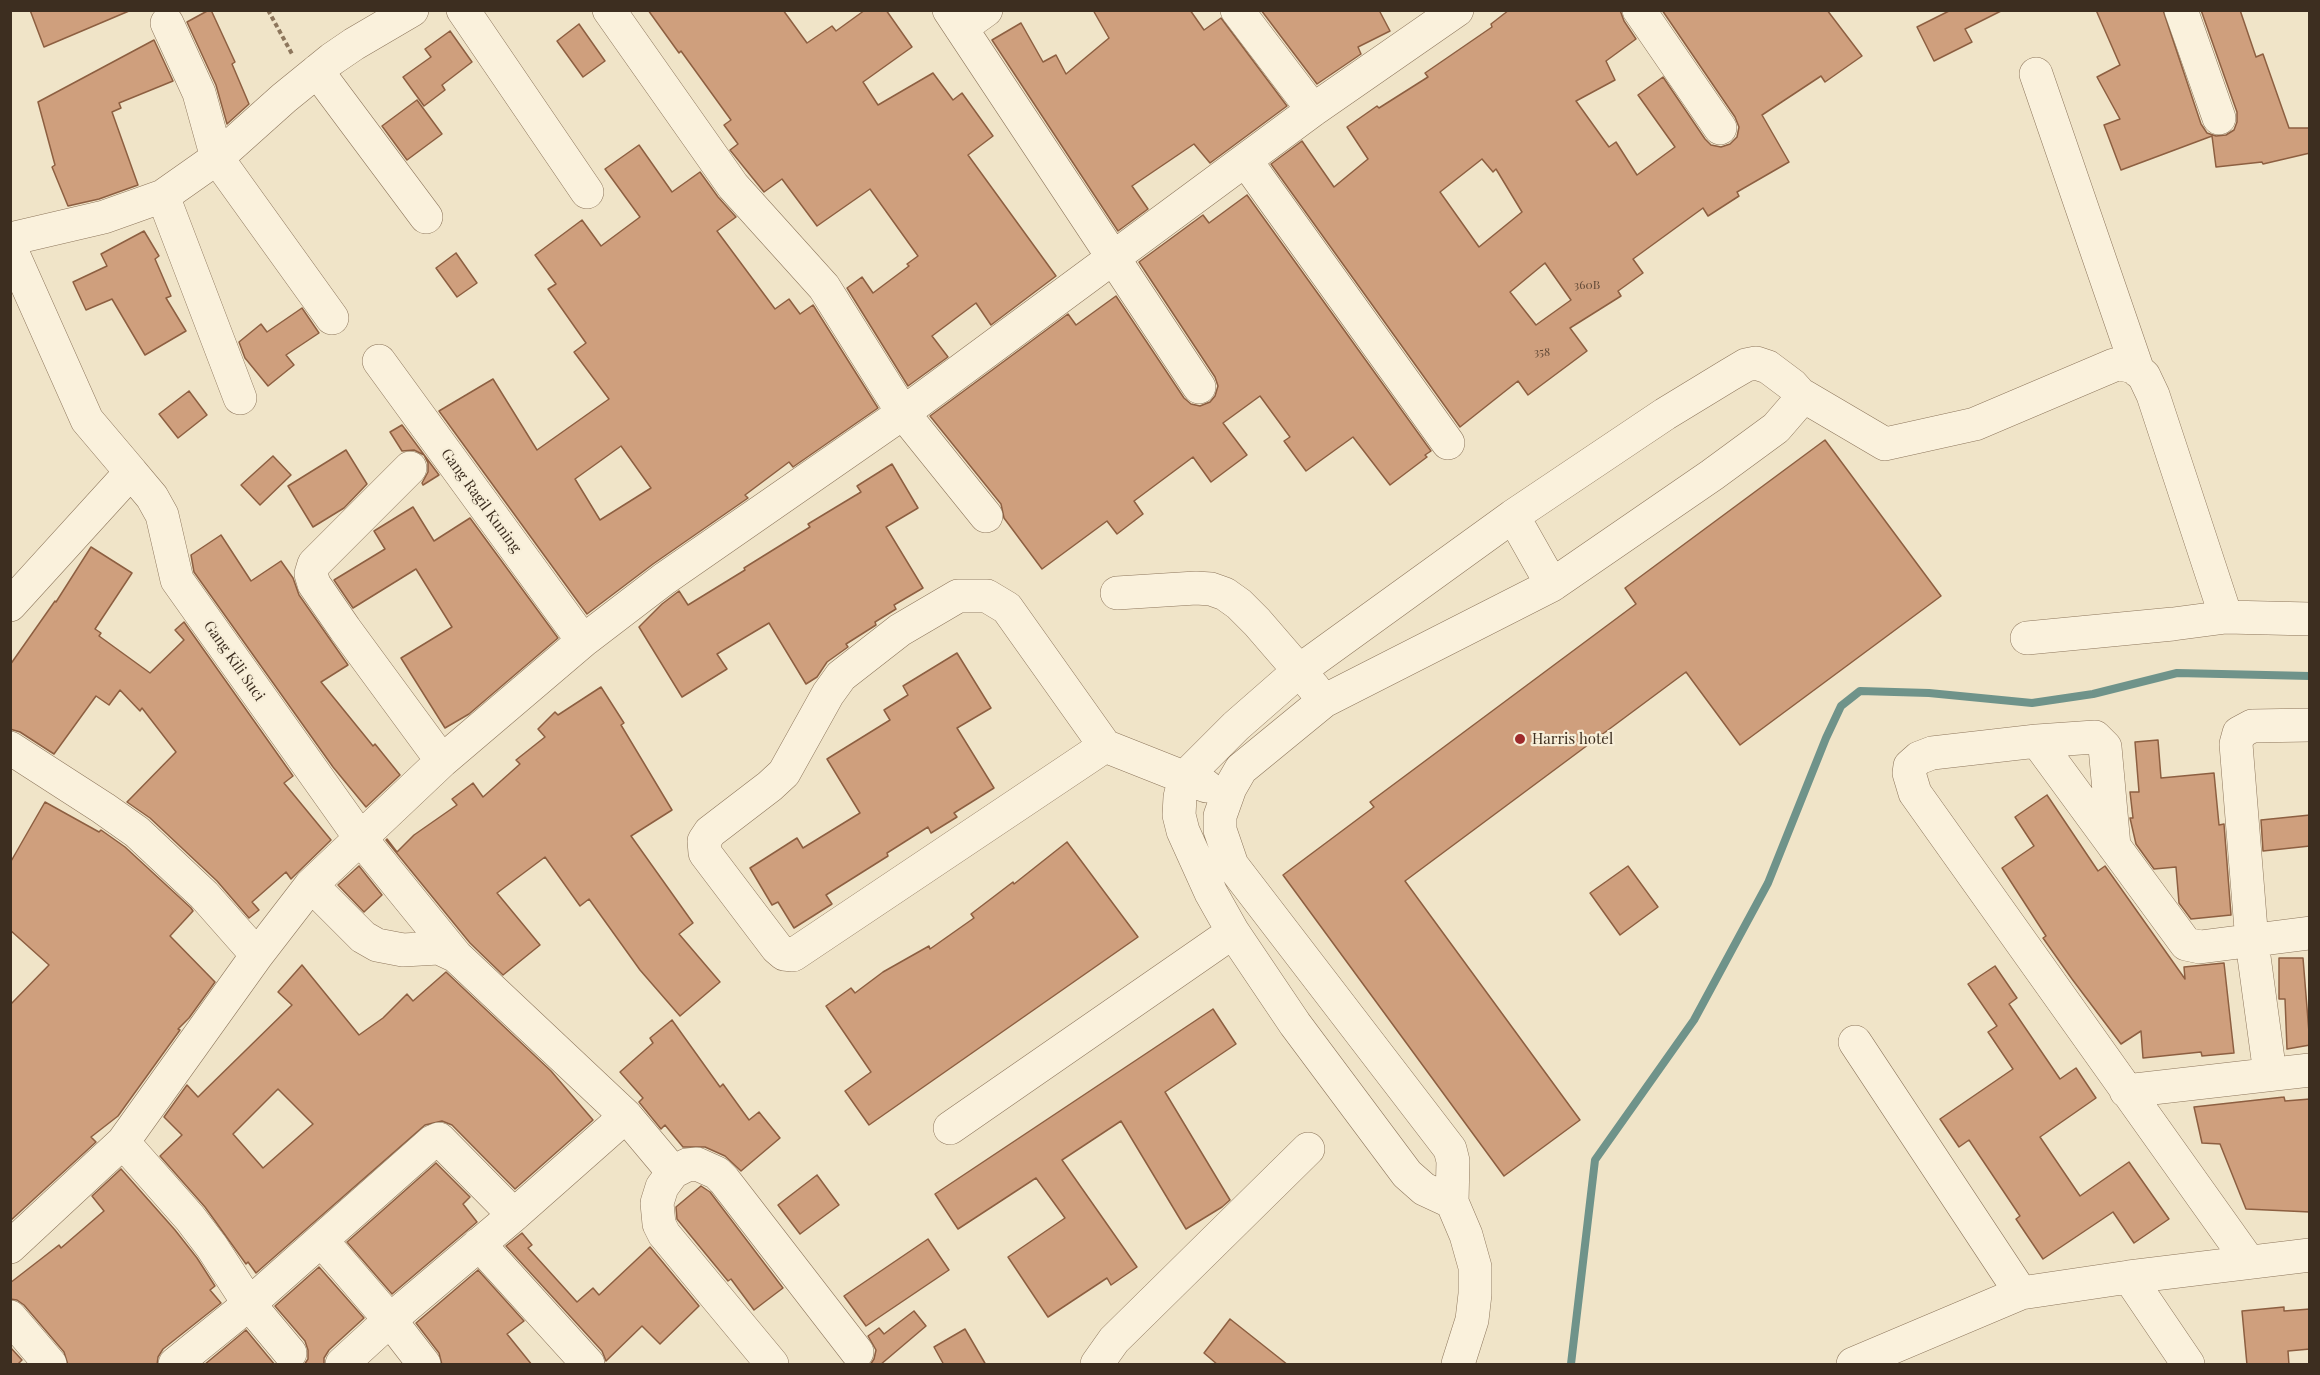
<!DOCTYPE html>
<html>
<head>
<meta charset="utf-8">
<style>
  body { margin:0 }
  #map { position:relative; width:2320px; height:1375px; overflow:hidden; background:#f0e4c8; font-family:"Playfair Display",serif }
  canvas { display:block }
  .frame { position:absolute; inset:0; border:12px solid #3d2e20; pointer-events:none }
</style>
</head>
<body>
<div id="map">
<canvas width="2320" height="1375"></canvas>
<div class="frame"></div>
</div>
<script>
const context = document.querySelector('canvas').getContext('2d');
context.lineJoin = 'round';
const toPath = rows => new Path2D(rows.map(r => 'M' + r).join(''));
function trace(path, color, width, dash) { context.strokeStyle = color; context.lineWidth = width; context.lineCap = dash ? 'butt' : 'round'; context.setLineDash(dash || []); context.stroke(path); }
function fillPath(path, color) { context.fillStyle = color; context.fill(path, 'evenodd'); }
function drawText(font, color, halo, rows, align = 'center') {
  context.font = font + ' "Playfair Display",serif'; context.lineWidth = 4.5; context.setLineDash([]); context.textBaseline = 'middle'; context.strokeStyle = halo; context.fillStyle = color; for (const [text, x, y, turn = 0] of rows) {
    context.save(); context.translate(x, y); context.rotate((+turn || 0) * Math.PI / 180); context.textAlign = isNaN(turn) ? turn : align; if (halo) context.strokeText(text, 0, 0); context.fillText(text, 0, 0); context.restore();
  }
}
const stream = toPath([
  [1571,1364,1595,1160,1694,1020,1768,883,1826,738,1841,706,1860,691,1929,693,2032,703,2093,694,2177,673,2310,676]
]);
const building = toPath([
  [30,10,129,10,129,11,44,47,30,10],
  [209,10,211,10,235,62,232,64,249,104,227,124,216,85,187,22,209,10],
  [648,10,783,10,807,43,832,26,836,31,865,10,886,10,912,47,863,82,878,105,933,73,953,100,962,93,993,136,968,155,1056,276,991,325,976,303,932,336,948,357,908,386,847,288,862,277,873,293,909,266,907,264,918,256,870,189,817,226,782,179,764,192,730,150,738,144,724,125,731,120,681,51,679,53,648,10],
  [1093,10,1190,10,1204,30,1221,18,1287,106,1210,163,1194,144,1132,186,1148,209,1118,231,992,40,1021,23,1043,62,1056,55,1066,74,1109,38,1093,10],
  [1261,10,1379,10,1390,31,1358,47,1361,54,1317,84,1261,10],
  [1509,10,1620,10,1624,21,1636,39,1606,61,1615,80,1576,101,1609,147,1616,142,1637,175,1675,147,1638,95,1663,77,1705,139,1711,145,1721,147,1730,144,1737,137,1739,127,1735,117,1662,10,1827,10,1862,56,1825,82,1821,76,1762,115,1789,162,1737,192,1739,196,1708,216,1703,208,1633,259,1643,273,1618,291,1621,296,1570,328,1587,351,1528,395,1518,381,1460,427,1271,164,1302,141,1334,187,1368,159,1347,127,1377,106,1379,108,1428,77,1425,73,1492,27,1491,24,1509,10],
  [1482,159,1493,172,1496,169,1522,212,1479,247,1440,192,1482,159],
  [1545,263,1571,300,1536,325,1510,292,1545,263],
  [1951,10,2003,10,1965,29,1972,42,1934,61,1917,27,1951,10],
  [2096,10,2163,10,2201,124,2207,133,2216,136,2226,135,2234,130,2237,122,2237,112,2201,10,2240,10,2256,57,2263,54,2289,128,2310,128,2310,153,2263,164,2262,162,2216,167,2212,136,2121,170,2104,125,2120,119,2097,77,2120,65,2096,10],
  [579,24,605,61,583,77,557,41,579,24],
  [450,31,472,62,442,85,445,90,424,106,403,77,431,57,425,49,450,31],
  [154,40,173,81,119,103,121,108,112,112,138,185,99,199,68,206,52,167,55,165,38,102,154,40],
  [417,100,442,134,407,160,382,126,417,100],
  [639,145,672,192,700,172,718,197,736,217,717,231,775,309,789,299,800,314,813,305,878,408,793,467,789,462,745,495,748,498,653,564,587,614,439,411,493,379,537,450,609,399,574,352,586,343,548,289,556,284,535,255,582,220,601,246,640,217,605,169,639,145],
  [621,446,651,488,600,520,575,479,621,446],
  [1247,195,1431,451,1425,455,1427,457,1390,485,1353,437,1306,471,1284,441,1290,437,1260,396,1223,423,1247,455,1211,482,1193,457,1134,501,1143,514,1117,534,1107,521,1042,569,1004,518,1001,504,930,416,1068,314,1076,325,1116,296,1184,398,1191,404,1200,406,1210,402,1215,396,1218,386,1215,377,1139,262,1203,215,1209,223,1247,195],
  [144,231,159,256,155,259,171,296,166,298,186,331,145,355,112,299,86,310,73,282,107,266,101,254,144,231],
  [456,253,477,283,457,297,436,268,456,253],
  [302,308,319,333,286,355,294,365,268,386,245,358,239,342,261,324,267,332,302,308],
  [189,391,207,415,178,438,159,414,189,391],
  [402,425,439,475,423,485,422,483,428,472,428,463,424,455,414,450,402,451,390,432,402,425],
  [1825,440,1941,596,1740,745,1686,672,1405,881,1580,1120,1504,1176,1283,875,1374,807,1370,802,1636,604,1625,588,1825,440],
  [346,450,367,484,344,508,313,527,288,486,346,450],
  [273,456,291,475,260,505,241,485,273,456],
  [892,464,918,508,886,527,923,588,894,605,896,609,875,622,876,625,846,644,848,647,827,662,817,677,806,684,769,623,717,654,727,669,682,697,639,627,662,604,679,591,688,605,745,570,744,568,810,527,808,524,861,492,857,486,892,464],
  [413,507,434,541,470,518,558,638,469,714,445,728,401,658,452,627,416,569,353,608,334,580,385,549,374,531,413,507],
  [221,535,251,581,281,561,293,578,299,595,348,665,321,682,373,746,375,744,400,775,366,807,333,767,194,572,191,555,221,535],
  [91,547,132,573,95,629,101,633,99,636,150,673,184,640,175,630,184,622,293,776,284,783,331,840,293,877,291,879,286,872,252,902,259,910,249,918,217,881,150,818,127,802,176,752,142,708,140,711,120,690,109,705,96,696,54,754,20,732,10,729,10,665,55,601,56,602,91,547],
  [957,653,991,708,957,728,994,788,954,813,957,817,931,833,928,827,887,853,888,856,826,895,832,904,794,928,778,902,772,905,750,868,797,838,803,848,860,813,827,759,890,720,884,710,908,695,903,686,957,653],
  [601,687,624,723,621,725,672,810,631,836,693,923,679,934,720,982,680,1016,640,970,589,899,580,906,545,857,497,893,540,945,503,975,470,943,386,840,387,839,397,852,414,835,457,805,452,799,473,783,483,797,520,764,516,760,545,737,538,729,555,712,558,715,601,687],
  [2158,740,2161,778,2214,773,2219,825,2224,824,2231,915,2191,919,2179,903,2176,867,2154,869,2136,844,2130,818,2133,818,2130,792,2139,792,2135,742,2158,740],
  [2047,795,2098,871,2105,866,2185,979,2184,967,2224,963,2234,1053,2202,1056,2201,1052,2143,1058,2141,1031,2121,1044,2072,979,2043,938,2046,936,2002,868,2034,846,2015,817,2047,795],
  [45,802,99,832,101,830,125,847,191,908,193,911,170,936,215,982,189,1018,178,1029,180,1030,118,1116,91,1137,96,1142,10,1221,10,1005,49,965,10,930,10,863,45,802],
  [2310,815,2310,846,2263,851,2261,820,2310,815],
  [1067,842,1138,937,869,1125,845,1091,871,1072,826,1006,851,988,855,993,883,972,929,946,930,949,974,918,971,914,1013,882,1014,884,1067,842],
  [359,866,382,895,364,912,338,885,359,866],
  [1628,866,1658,907,1620,935,1590,893,1628,866],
  [2279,958,2303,958,2310,1045,2287,1049,2285,999,2279,999,2279,958],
  [302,965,359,1035,383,1018,407,994,413,1001,446,972,551,1071,593,1120,515,1189,452,1125,442,1121,425,1125,256,1273,248,1262,246,1264,205,1207,160,1156,182,1135,164,1117,187,1085,198,1097,292,1005,278,992,302,965],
  [278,1089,313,1124,263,1168,233,1134,278,1089],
  [1995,966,2017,998,2009,1004,2060,1079,2076,1068,2096,1098,2040,1137,2080,1196,2129,1162,2169,1219,2134,1243,2113,1212,2043,1259,2016,1219,2020,1216,1969,1140,1959,1147,1940,1119,2013,1069,1988,1032,1997,1026,1968,984,1995,966],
  [1213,1009,1236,1044,1165,1092,1230,1200,1222,1207,1186,1229,1121,1121,1062,1160,1137,1267,1111,1285,1107,1278,1048,1317,1008,1257,1065,1218,1036,1178,958,1229,935,1194,1213,1009],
  [672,1020,720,1087,723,1084,749,1120,759,1112,780,1138,741,1171,725,1156,705,1147,683,1147,665,1125,661,1129,639,1102,643,1098,620,1072,653,1043,650,1038,672,1020],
  [2284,1097,2285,1101,2310,1099,2310,1212,2246,1209,2220,1144,2202,1143,2194,1107,2284,1097],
  [436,1163,470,1197,463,1204,477,1222,392,1294,347,1242,436,1163],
  [121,1169,175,1230,197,1258,215,1286,210,1290,221,1303,163,1349,158,1357,157,1365,68,1365,64,1352,24,1305,17,1300,10,1299,10,1283,59,1245,61,1248,104,1211,92,1196,121,1169],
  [817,1175,839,1205,800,1234,778,1205,817,1175],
  [701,1186,710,1192,783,1288,754,1310,731,1279,728,1281,677,1219,676,1207,701,1186],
  [522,1233,532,1245,528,1248,577,1302,593,1288,599,1295,650,1247,699,1306,660,1344,642,1326,606,1361,602,1351,506,1246,522,1233],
  [928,1239,949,1270,866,1326,844,1296,928,1239],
  [319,1267,364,1318,329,1350,324,1358,324,1365,304,1365,308,1359,308,1350,305,1341,275,1306,319,1267],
  [478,1270,524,1321,507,1334,532,1365,442,1365,439,1353,416,1323,478,1270],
  [2284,1307,2284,1311,2310,1309,2310,1349,2288,1351,2289,1365,2247,1365,2242,1311,2284,1307],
  [914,1311,926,1326,880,1365,870,1365,874,1359,876,1350,868,1336,879,1328,884,1334,914,1311],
  [1230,1319,1288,1365,1218,1365,1204,1353,1230,1319],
  [965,1329,986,1365,944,1365,934,1347,965,1329],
  [246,1330,275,1365,204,1365,246,1330],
  [10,1347,22,1360,17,1365,10,1365,10,1347]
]);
const path = toPath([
  [268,10,292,54]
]);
const minor = toPath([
  [463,10,587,192],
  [609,10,733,186,824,287,903,413,986,516],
  [949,10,1199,387],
  [1237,10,1313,110],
  [1639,10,1720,128],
  [2181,10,2219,118],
  [167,23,199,93,217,158,332,318],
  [961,28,986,10],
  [317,71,426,217],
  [2036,74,2138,371],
  [1246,161,1448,443],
  [163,196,240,398],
  [10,239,104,217,163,196,217,158,284,98,332,59,354,44,412,10],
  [10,247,87,420,131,472,10,605],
  [379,361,583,641],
  [1800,394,1885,444,1975,424,2114,365,2120,364,2134,367,2144,376,2153,395,2226,617],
  [410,468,314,564,311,574,314,584,345,629,442,761],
  [131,472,152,497,162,515,177,580,361,839,456,956,626,1116,673,1172,687,1165,697,1164,717,1173,724,1180,857,1352],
  [1513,516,1552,585],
  [1117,593,1196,588,1211,589,1225,594,1239,604,1257,622,1314,688],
  [2027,638,2173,624,2226,617,2310,619],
  [2037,741,2186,944,2200,947,2310,933],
  [1105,746,793,955,784,954,777,948,705,853,704,841,710,832,770,786,784,773,828,694,841,676,900,630,958,596,987,596,1007,608,1105,746,1206,786],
  [10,748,103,808,137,832,204,895,257,955],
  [2114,846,2105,747,2095,737,2037,741,1932,753,1919,758,1910,766,1909,773,1915,793,2249,1262],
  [311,885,363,937,377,945,403,950,439,948,456,956],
  [1855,1042,2021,1293],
  [2270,1074,2252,942,2236,744,2239,733,2252,726,2310,725],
  [2126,1091,2310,1070],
  [950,1128,1233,932],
  [123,1142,190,1218,212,1247,249,1304,175,1364],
  [673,1172,662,1187,657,1203,659,1224,664,1234,772,1364],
  [1452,1202,1424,1189,1407,1174,1295,1024,1233,932,1211,893,1183,831,1179,815,1180,797,1185,777,1236,726,1300,670,1513,516,1665,414,1729,375,1746,365,1756,363,1768,367,1792,385,1800,394,1795,406,1776,428,1712,475,1552,585,1324,701,1241,769,1230,788,1220,816,1220,830,1232,865,1450,1149,1453,1161,1452,1202,1466,1235,1475,1267,1475,1294,1472,1320,1458,1364],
  [514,1215,626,1116],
  [322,1241,390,1320,342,1364],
  [479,1244,588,1364],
  [10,1247,123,1142,257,955,311,885,442,761,583,641,664,579,903,413,1313,110,1457,10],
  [2129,1277,2188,1364],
  [10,1317,50,1364],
  [290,1353,249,1304,432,1142,439,1139,514,1215,390,1320,424,1364],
  [1097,1364,1114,1340,1308,1149],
  [1853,1364,2021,1293,2129,1277,2310,1255]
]);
const markers = [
  [1520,739,6,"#9e2a2b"]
];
const numberNames = [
  ["360B",1587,285],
  ["358",1542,352]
];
const streetNames = [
  ["Gang Ragil Kuning",481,501,54],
  ["Gang Kili Suci",234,661,55]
];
const poiNames = [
  ["Harris hotel",1532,739]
];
trace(stream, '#6f938a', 8);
fillPath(building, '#cf9f7d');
trace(building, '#8d5f41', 1.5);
trace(minor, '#8d765c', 34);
trace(path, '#8d765c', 4, [4.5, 3]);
trace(minor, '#faf1dc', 33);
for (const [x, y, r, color] of markers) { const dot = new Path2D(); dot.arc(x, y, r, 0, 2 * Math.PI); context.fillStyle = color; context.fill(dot); trace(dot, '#f7eed8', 2); }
drawText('12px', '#624a37', null, numberNames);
drawText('15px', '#3d2e20', '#f7eed8', streetNames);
drawText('15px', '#3d2e20', '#f7eed8', poiNames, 'left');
</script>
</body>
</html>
